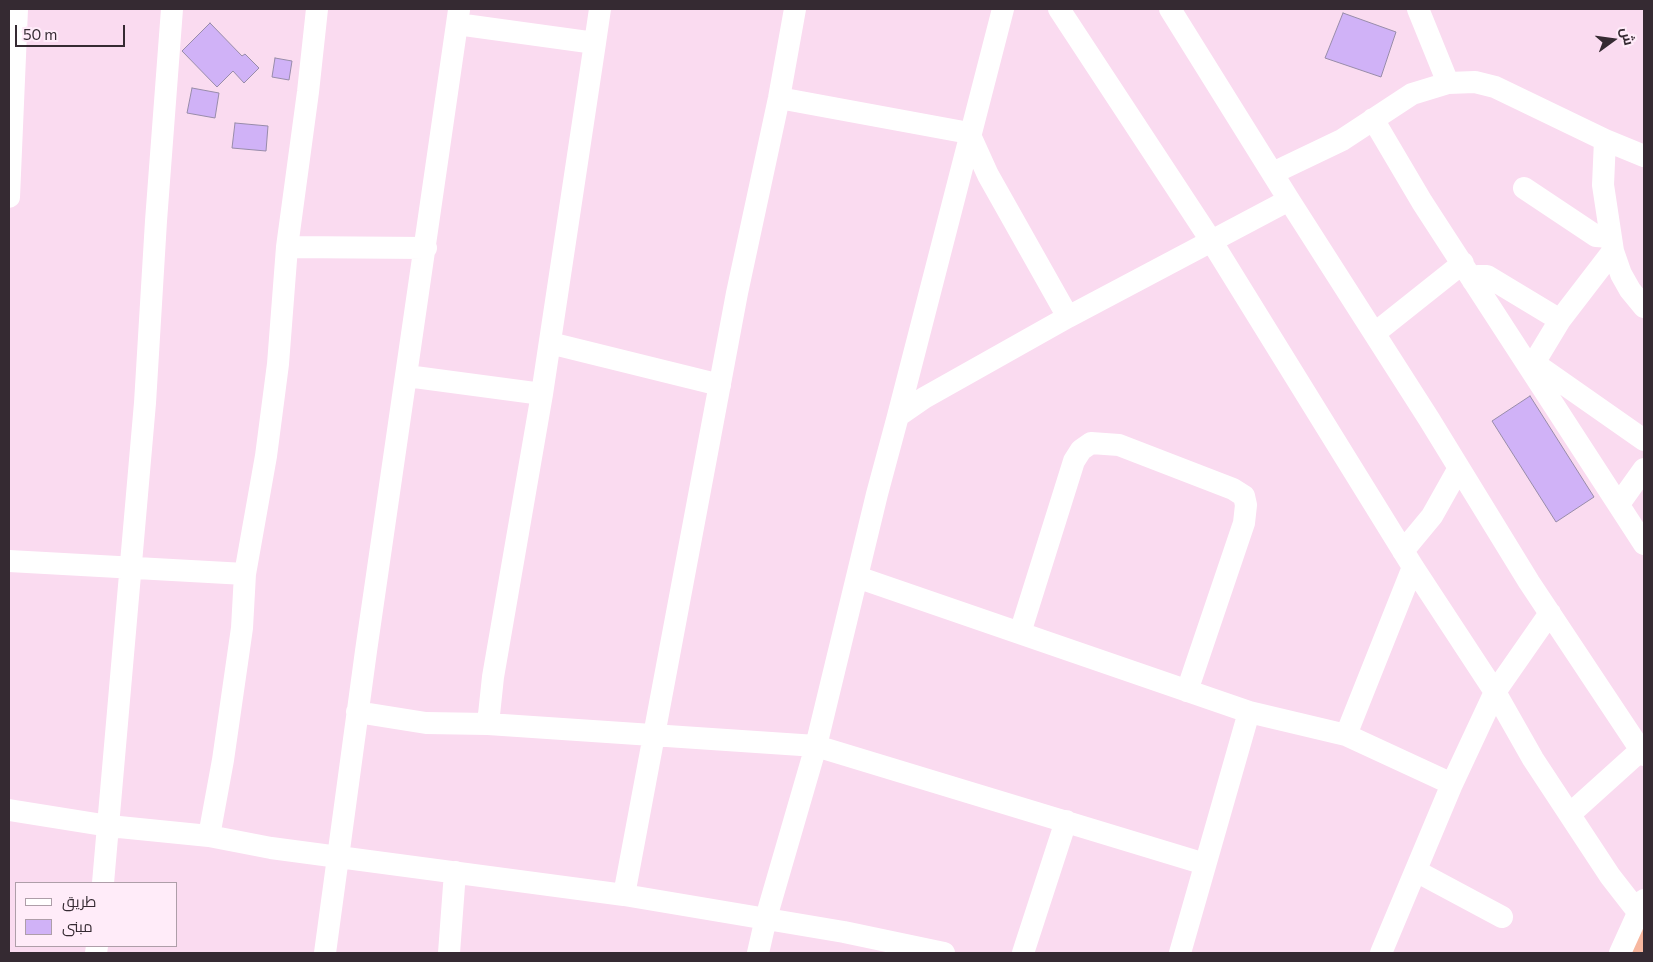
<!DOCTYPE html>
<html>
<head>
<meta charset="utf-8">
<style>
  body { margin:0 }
  #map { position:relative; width:1653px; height:962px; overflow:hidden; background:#fadbf0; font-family:Commissioner,Cairo,sans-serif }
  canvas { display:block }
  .frame { position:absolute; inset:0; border:10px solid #352a32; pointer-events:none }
  .legend { position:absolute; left:15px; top:882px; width:162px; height:65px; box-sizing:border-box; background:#ffecf9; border:1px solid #ae9ea9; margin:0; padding:6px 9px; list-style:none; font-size:15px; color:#352a32 }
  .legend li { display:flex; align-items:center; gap:10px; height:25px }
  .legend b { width:25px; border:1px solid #ae9ea9 }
  .north { position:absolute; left:1588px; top:15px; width:50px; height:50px; -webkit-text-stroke:4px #ffecf9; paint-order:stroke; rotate:76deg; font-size:14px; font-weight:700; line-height:20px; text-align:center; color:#352a32 }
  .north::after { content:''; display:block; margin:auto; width:18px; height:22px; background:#352a32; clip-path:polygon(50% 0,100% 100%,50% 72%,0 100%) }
  .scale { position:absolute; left:15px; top:25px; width:110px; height:22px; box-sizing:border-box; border:2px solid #352a32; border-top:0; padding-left:6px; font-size:15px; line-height:18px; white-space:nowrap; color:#352a32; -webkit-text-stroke:4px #ffecf9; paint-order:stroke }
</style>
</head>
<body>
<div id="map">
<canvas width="1653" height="962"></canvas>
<div class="frame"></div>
<ul class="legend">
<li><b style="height:6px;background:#fff"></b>طريق</li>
<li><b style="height:14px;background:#d0b2f7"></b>مبنى</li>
</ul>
<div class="north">ش</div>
<div class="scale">50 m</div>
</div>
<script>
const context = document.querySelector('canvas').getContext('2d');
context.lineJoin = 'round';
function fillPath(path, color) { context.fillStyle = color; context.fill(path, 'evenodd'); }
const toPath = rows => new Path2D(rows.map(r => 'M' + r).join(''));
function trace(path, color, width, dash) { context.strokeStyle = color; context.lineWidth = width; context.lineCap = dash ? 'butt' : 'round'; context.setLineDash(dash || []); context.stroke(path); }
const green = toPath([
  [1644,912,1644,953,1625,953]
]);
const building = toPath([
  [1343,13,1396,32,1381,77,1325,58,1343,13],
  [210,23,242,56,245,54,259,68,244,83,233,71,217,87,182,51,210,23],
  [275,58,292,61,289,80,272,77,275,58],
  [192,88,219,93,215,118,187,113,192,88],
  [235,123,268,126,266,151,232,148,235,123],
  [1530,396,1594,497,1556,522,1492,421,1530,396]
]);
const minor = toPath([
  [1059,9,1212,242,1413,567,1495,692,1533,759,1610,876,1638,912],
  [1170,9,1289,200,1429,419,1529,582,1644,755],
  [1418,9,1448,83],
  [457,24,595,43,542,394,493,677,488,724,816,746,1205,864],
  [595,43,600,9],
  [779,98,969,133,988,175,1068,317],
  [1373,119,1422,202,1644,544],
  [1605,140,1603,185,1613,251,1621,274,1630,290,1644,307],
  [1273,173,1342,140,1412,94,1448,83,1475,82,1495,87,1605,140,1644,156],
  [1524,188,1596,236,1611,237],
  [9,197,17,9],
  [287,247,426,248],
  [1473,281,1478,276,1487,276,1560,320],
  [1375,333,1463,263],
  [550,343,720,385],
  [1534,363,1644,440],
  [1531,368,1560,320,1613,251],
  [407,376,542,394],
  [898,416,1003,9],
  [1619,504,1644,469],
  [1403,551,1432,516,1459,468],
  [9,561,245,574],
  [857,577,1249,712,1346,735,1452,784],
  [1020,633,1074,461,1081,450,1091,443,1119,445,1233,489,1244,496,1246,505,1244,523,1187,691],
  [357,712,426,723,488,724],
  [1346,735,1413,567],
  [9,810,109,826,209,836,271,848,624,895,844,932,944,953],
  [1570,814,1641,750],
  [209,836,223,760,242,628,245,574,266,456,278,364,287,247,308,92,317,9],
  [1416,871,1502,917],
  [103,883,145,403,156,221,172,9],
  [624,895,737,293,779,98,795,9],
  [96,953,97,946],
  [325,953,366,651,459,10],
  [449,953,455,872],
  [758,953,766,918,816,746,877,494,898,416,924,398,1068,317,1289,200],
  [1023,953,1066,821],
  [1180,953,1249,712],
  [1381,953,1452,784,1495,692,1550,613],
  [1620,953,1644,900]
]);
fillPath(green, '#f7b79f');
fillPath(building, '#d0b2f7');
trace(building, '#988ca9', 1);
trace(minor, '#fff', 22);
</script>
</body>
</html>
